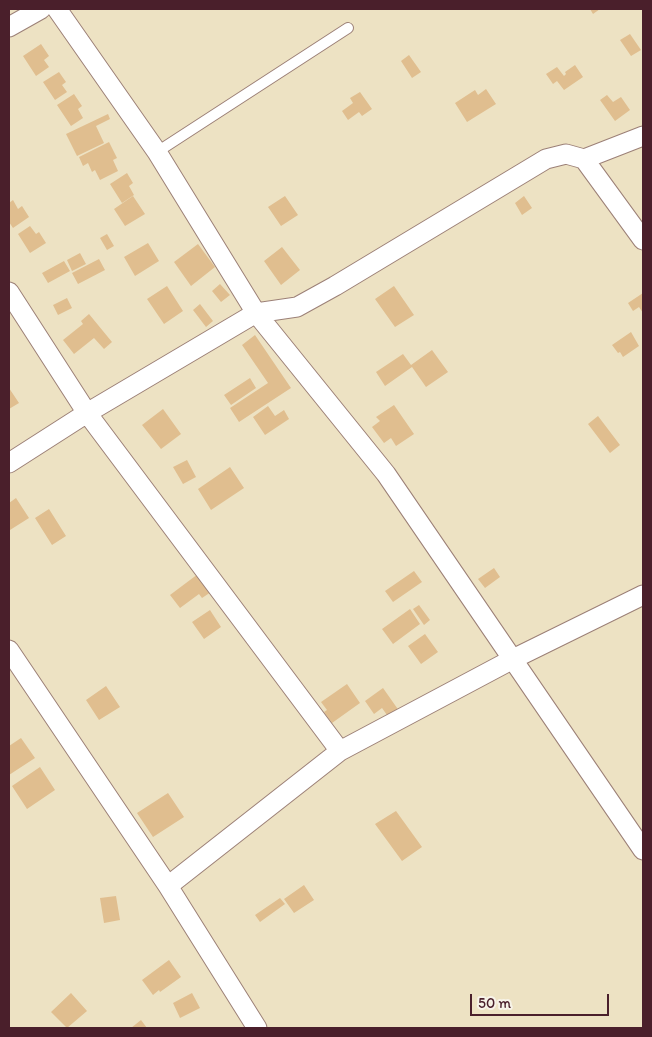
<!DOCTYPE html>
<html>
<head>
<meta charset="utf-8">
<style>
  body { margin:0 }
  #map { position:relative; width:652px; height:1037px; overflow:hidden; background:#ede2c3; font-family:Itim,sans-serif }
  canvas { display:block }
  .frame { position:absolute; inset:0; border:10px solid #4a1f2b; pointer-events:none }
  .scale { position:absolute; left:470px; top:994px; width:139px; height:22px; box-sizing:border-box; border:2px solid #4a1f2b; border-top:0; padding-left:6px; font-size:15px; line-height:18px; white-space:nowrap; color:#4a1f2b; -webkit-text-stroke:4px #f7f3e8; paint-order:stroke }
</style>
</head>
<body>
<div id="map">
<canvas width="652" height="1037"></canvas>
<div class="frame"></div>
<div class="scale">50 m</div>
</div>
<script>
const context = document.querySelector('canvas').getContext('2d');
context.lineJoin = 'round';
function fillPath(path, color) { context.fillStyle = color; context.fill(path, 'evenodd'); }
const toPath = rows => new Path2D(rows.map(r => 'M' + r).join(''));
function trace(path, color, width, dash) { context.strokeStyle = color; context.lineWidth = width; context.lineCap = dash ? 'butt' : 'round'; context.setLineDash(dash || []); context.stroke(path); }
const building = toPath([
  [590,9,600,9,593,14],
  [630,34,641,50,631,56,620,40],
  [41,44,49,56,44,60,49,67,36,76,23,56],
  [409,55,421,72,412,78,401,61],
  [575,65,583,77,564,90,557,81,553,84,546,74,557,67,564,76,566,74,565,72],
  [59,72,66,82,62,85,67,92,55,100,43,82],
  [486,89,496,104,467,122,455,103,475,90,478,95],
  [360,92,372,109,362,116,359,112,348,120,342,111,353,103,350,98],
  [74,94,82,106,78,109,83,118,71,126,57,105],
  [607,95,613,102,621,97,630,110,615,121,600,100],
  [108,114,110,119,96,126,104,143,77,156,66,134],
  [109,142,117,158,113,160,118,171,100,180,95,170,92,172,88,163,83,166,79,157],
  [127,173,133,183,129,186,134,195,122,203,110,184],
  [133,196,145,214,125,226,114,209],
  [285,196,298,215,281,226,268,207],
  [524,196,532,208,522,215,515,203],
  [13,200,18,209,22,206,29,217,13,228,9,222,9,203],
  [30,226,36,234,39,232,46,243,30,253,18,234],
  [107,234,114,246,107,250,100,238],
  [148,243,159,261,135,276,124,257],
  [198,244,215,267,191,286,174,262],
  [282,247,300,270,281,285,264,261],
  [80,253,86,264,72,271,67,260],
  [99,259,105,270,78,284,72,273],
  [64,261,70,271,48,283,42,273],
  [220,284,230,295,221,302,212,291],
  [167,286,183,311,164,324,147,299],
  [394,286,414,315,395,327,375,299],
  [643,293,643,313,639,307,633,311,628,303],
  [67,298,72,308,58,315,53,305],
  [200,304,213,321,206,327,193,310],
  [89,314,112,342,104,349,94,338,74,354,63,340,83,324,81,321],
  [631,332,639,346,623,357,620,352,618,353,612,345],
  [255,335,291,388,239,422,230,408,268,383,242,345],
  [432,350,448,372,426,387,412,367,385,386,376,372,403,354,411,365],
  [250,378,256,388,231,405,224,395],
  [9,388,19,403,9,409],
  [394,405,414,434,396,446,391,438,384,443,372,427,380,421,376,417],
  [268,406,275,416,284,410,289,419,265,435,253,417],
  [163,409,181,434,161,449,142,425],
  [598,416,620,445,610,453,588,424],
  [187,460,196,477,183,484,173,467],
  [230,467,244,488,211,510,198,489],
  [16,498,29,518,10,530,9,503],
  [49,509,66,536,52,545,35,518],
  [494,568,500,577,485,588,478,579],
  [414,571,422,582,393,602,385,591],
  [198,574,211,592,202,598,199,594,180,608,170,595],
  [419,605,430,620,424,625,413,609],
  [410,609,420,624,393,644,382,629],
  [210,610,221,627,204,639,192,622],
  [425,634,438,652,421,664,408,646],
  [347,684,360,703,332,723,324,712,327,710,321,702],
  [106,686,120,707,99,720,86,700],
  [383,688,402,715,392,722,382,708,374,714,365,701],
  [21,738,35,758,9,775,9,746],
  [40,767,55,790,27,809,12,786],
  [168,793,184,817,153,837,137,813],
  [396,811,422,847,402,861,375,824],
  [304,885,314,900,294,913,284,899],
  [116,896,120,920,104,923,100,898],
  [280,898,285,904,260,922,255,915],
  [169,960,181,977,160,992,159,990,153,995,142,980],
  [71,993,87,1011,67,1028,51,1012],
  [192,993,200,1008,180,1018,173,1003],
  [141,1020,147,1028,131,1028]
]);
const lane = toPath([
  [157,152,348,28]
]);
const street = toPath([
  [57,9,157,152,256,313,386,474,643,850],
  [9,27,41,9],
  [584,159,643,136],
  [9,292,87,413,340,751],
  [9,463,87,413,256,313,297,307,335,286,546,159,566,154,584,159,643,240],
  [9,650,168,886,257,1028],
  [168,886,340,751,513,659,643,595]
]);
fillPath(building, '#e0be8f');
trace(lane, '#9c8077', 12);
trace(street, '#9c8077', 21);
trace(lane, '#fff', 10);
trace(street, '#fff', 19);
</script>
</body>
</html>
